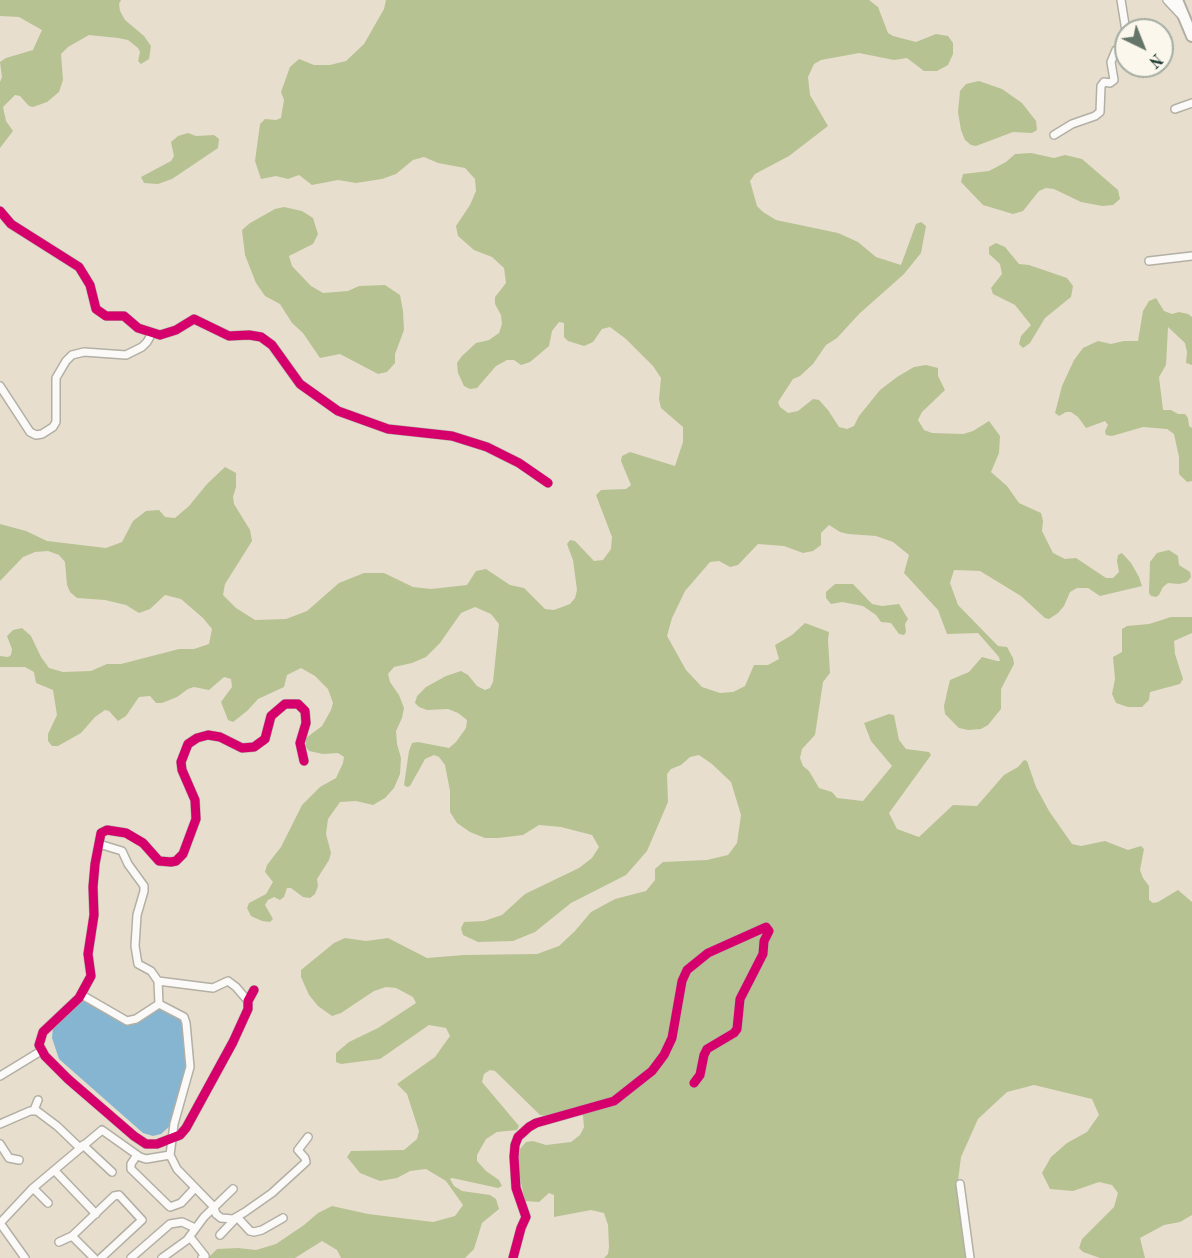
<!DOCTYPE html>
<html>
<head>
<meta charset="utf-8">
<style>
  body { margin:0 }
  #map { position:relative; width:1192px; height:1258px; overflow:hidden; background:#e8dece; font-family:"Old Standard TT",serif }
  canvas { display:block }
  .north { position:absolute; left:1114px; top:18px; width:60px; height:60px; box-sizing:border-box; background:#fbf7ec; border:2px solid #a3ada2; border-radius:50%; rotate:137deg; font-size:16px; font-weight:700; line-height:24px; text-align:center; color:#1f3d34 }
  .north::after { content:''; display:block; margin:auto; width:21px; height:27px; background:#65756a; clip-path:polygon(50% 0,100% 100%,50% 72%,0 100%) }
</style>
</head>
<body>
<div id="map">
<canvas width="1192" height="1258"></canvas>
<div class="north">N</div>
</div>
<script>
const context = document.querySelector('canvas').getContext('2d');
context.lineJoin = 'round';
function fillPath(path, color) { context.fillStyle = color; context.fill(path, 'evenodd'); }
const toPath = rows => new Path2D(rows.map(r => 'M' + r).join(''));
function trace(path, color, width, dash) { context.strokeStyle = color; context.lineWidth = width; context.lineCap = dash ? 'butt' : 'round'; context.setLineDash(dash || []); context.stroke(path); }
const forest = toPath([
  [0,0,121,0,119,4,120,11,125,20,144,36,151,46,149,59,141,64,138,61,140,52,138,48,128,40,118,38,89,35,68,47,61,54,63,80,59,92,47,102,33,107,29,106,20,96,15,95,3,107,6,121,13,131,0,148,0,82,2,77,0,62,6,58,33,50,42,30,19,17,0,16],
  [386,0,869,0,878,7,888,33,893,36,916,42,936,34,948,36,953,43,953,54,948,65,937,71,924,71,907,58,894,60,859,53,821,60,814,64,808,77,810,95,828,126,789,156,755,174,750,181,757,206,763,212,776,220,838,233,858,242,876,257,901,265,916,224,921,222,926,226,921,253,904,274,859,314,837,338,826,345,813,364,800,376,793,379,778,402,780,407,788,413,798,411,813,399,819,400,828,410,839,427,847,429,854,426,859,416,880,390,897,377,914,367,926,365,938,368,938,376,945,390,922,412,918,420,924,430,932,433,963,434,973,431,989,421,1000,436,999,453,991,472,1007,486,1019,503,1041,513,1043,521,1042,531,1053,553,1065,559,1076,558,1106,578,1113,578,1119,572,1117,561,1118,555,1122,553,1131,563,1139,577,1142,586,1100,596,1088,588,1077,588,1070,592,1064,606,1058,613,1049,619,1045,618,1021,596,980,571,954,570,950,583,958,605,998,646,1007,647,1013,658,1014,664,1001,689,1001,709,988,725,981,729,968,730,959,728,945,714,944,706,948,688,950,680,969,672,982,657,997,661,1000,661,999,657,978,633,947,634,938,610,904,573,909,555,893,542,876,536,848,534,840,532,829,525,821,533,821,545,813,551,803,553,784,546,758,544,738,565,730,567,719,561,710,562,685,591,672,618,667,636,686,670,702,687,720,693,733,692,745,686,754,665,768,665,779,659,775,645,792,635,805,623,829,632,828,640,830,673,823,682,815,735,802,749,800,758,803,766,809,771,819,788,832,792,837,798,863,801,892,766,871,741,864,723,889,714,894,715,899,740,906,749,929,752,931,755,889,813,897,829,919,837,953,805,977,806,1004,775,1018,767,1024,760,1027,761,1036,787,1049,811,1072,844,1081,846,1105,841,1128,850,1141,846,1144,849,1140,870,1143,878,1149,886,1149,900,1153,903,1158,902,1178,890,1192,902,1192,1215,1180,1222,1164,1225,1140,1238,1145,1258,1100,1258,1083,1252,1079,1248,1082,1239,1114,1207,1118,1193,1112,1185,1099,1182,1073,1191,1050,1189,1042,1173,1051,1157,1067,1143,1087,1132,1099,1115,1092,1099,1034,1085,1007,1092,978,1119,961,1157,958,1181,962,1233,969,1258,604,1258,608,1254,609,1247,608,1225,604,1213,591,1210,554,1217,554,1195,549,1193,539,1202,525,1201,517,1165,520,1149,526,1142,533,1141,546,1145,571,1142,580,1135,584,1127,583,1116,575,1107,555,1114,546,1116,540,1115,495,1071,490,1070,484,1074,482,1082,519,1126,517,1130,497,1132,486,1139,477,1155,477,1161,486,1171,499,1180,502,1186,498,1188,452,1178,450,1179,454,1186,462,1191,490,1195,496,1199,499,1209,482,1223,474,1249,465,1258,341,1258,337,1250,322,1241,295,1258,208,1258,217,1249,238,1248,256,1250,276,1244,304,1225,318,1213,332,1206,368,1214,433,1222,455,1216,463,1205,446,1181,426,1169,410,1171,397,1178,380,1181,360,1173,347,1157,351,1151,404,1150,417,1139,419,1131,407,1094,397,1084,435,1057,450,1036,446,1028,429,1025,380,1059,341,1064,336,1062,336,1053,349,1042,378,1028,416,1003,413,997,396,988,386,987,374,991,341,1013,332,1016,318,1006,309,995,301,977,301,970,334,943,345,938,366,941,388,938,427,958,464,955,537,954,559,946,575,931,591,912,615,899,646,891,655,880,655,869,663,862,707,860,728,855,737,843,741,815,731,782,712,764,699,755,690,757,681,765,671,769,667,774,668,802,647,851,626,875,571,903,535,932,513,941,478,942,463,935,461,928,464,922,484,921,502,915,525,894,579,868,592,858,599,847,592,835,561,827,539,825,523,835,498,838,485,838,470,832,457,823,450,812,450,791,445,765,439,757,434,755,425,759,410,786,407,787,404,785,409,751,412,743,418,742,449,748,456,742,466,728,467,720,458,713,448,709,427,710,419,707,415,703,417,696,426,687,446,676,461,671,468,675,477,686,485,690,490,688,493,682,499,624,491,614,475,607,461,613,440,643,426,657,412,663,394,667,388,674,390,682,399,695,404,708,402,718,396,731,397,744,401,758,400,774,394,788,385,798,373,805,356,801,340,802,328,819,326,834,331,853,329,860,317,879,318,886,315,894,310,898,303,897,291,888,287,888,284,897,280,900,274,897,268,900,265,905,273,919,270,922,262,921,251,916,247,908,249,903,266,894,273,882,265,872,267,865,281,847,302,805,320,787,336,778,343,763,344,757,338,753,323,754,309,751,306,747,306,738,322,726,331,710,333,703,328,689,315,676,301,668,287,675,284,687,258,699,247,711,233,722,228,720,221,702,232,687,231,679,224,677,209,690,194,687,188,689,177,697,162,703,156,703,150,696,139,697,126,716,118,721,109,711,105,710,95,717,81,733,58,746,52,746,48,741,48,734,57,715,53,690,36,683,34,672,25,667,0,667,0,656,8,657,11,655,12,649,7,636,13,630,22,628,31,636,41,657,49,668,63,672,91,671,107,664,121,664,179,649,194,649,209,644,212,629,203,618,181,599,165,595,150,609,139,613,126,605,105,600,77,598,70,592,67,585,65,562,59,555,48,551,35,552,23,557,0,581,0,524,26,531,47,541,106,548,122,542,133,521,146,511,159,510,165,517,175,518,189,506,207,484,225,467,236,473,236,487,233,497,234,504,250,530,252,541,225,584,223,595,236,608,255,620,286,619,307,611,339,583,364,573,384,573,413,587,431,589,467,585,476,571,486,569,510,585,524,588,545,609,554,610,570,604,575,598,577,590,573,560,567,544,570,540,575,541,594,561,603,560,611,549,612,537,596,495,601,490,626,489,631,485,621,461,622,456,630,452,675,466,683,442,683,427,661,408,659,399,661,378,653,366,626,339,610,327,602,329,593,342,584,346,568,341,564,337,564,323,559,322,552,331,549,346,530,362,521,365,514,360,507,360,496,366,477,388,470,389,464,386,458,373,457,363,462,356,476,343,489,340,499,333,502,324,501,315,495,304,495,297,506,283,504,268,492,257,474,250,458,236,456,226,470,205,476,191,475,179,465,168,438,163,424,157,413,160,396,174,382,179,356,183,338,180,312,185,299,175,288,179,276,176,261,179,255,161,260,124,265,119,276,120,281,118,284,100,281,92,290,67,299,59,314,65,330,65,346,61,364,44,384,9],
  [979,81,1002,89,1022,103,1036,121,1037,130,1032,133,1013,132,976,146,971,145,965,140,961,130,958,112,960,91,966,84],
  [188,133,196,136,214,135,219,139,218,148,172,179,158,184,144,183,141,177,171,161,174,156,171,142,178,136],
  [1031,153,1054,158,1065,155,1082,159,1118,190,1120,199,1113,205,1102,206,1081,202,1054,189,1046,188,1039,191,1023,211,1013,214,983,205,961,182,963,174,989,171,1006,162,1015,154],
  [284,207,302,211,313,218,318,234,313,244,289,256,292,266,311,286,323,293,348,291,359,286,385,285,400,295,403,311,404,330,395,354,395,363,387,372,378,374,340,354,320,358,303,333,292,323,280,304,265,296,256,283,245,255,242,230,250,223,275,209],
  [996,243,1005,247,1019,264,1029,265,1067,278,1073,286,1071,297,1045,318,1030,343,1023,348,1019,344,1021,336,1031,325,1015,305,993,294,991,288,1002,274,1000,264,989,254,989,247],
  [1156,298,1164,311,1172,314,1179,312,1188,314,1192,317,1192,365,1186,363,1187,352,1185,343,1168,327,1166,365,1159,377,1163,410,1171,410,1178,414,1185,414,1188,418,1189,426,1192,428,1192,481,1187,482,1179,474,1179,457,1174,434,1167,429,1143,427,1112,436,1106,435,1105,431,1108,425,1105,421,1086,428,1078,417,1071,412,1066,412,1059,416,1055,413,1062,386,1074,360,1083,348,1098,341,1111,344,1124,341,1138,341,1143,311,1149,301],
  [1169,550,1178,556,1179,565,1190,572,1191,577,1187,582,1179,584,1168,583,1163,587,1159,595,1156,597,1151,596,1149,593,1150,562,1157,553],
  [835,584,853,584,872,604,882,606,899,604,908,619,905,624,906,632,904,635,899,634,891,623,881,622,876,615,863,606,842,602,831,604,826,598,826,592],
  [1171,617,1192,617,1192,633,1174,641,1175,654,1183,679,1180,684,1150,692,1149,700,1142,707,1128,707,1116,703,1112,694,1115,679,1113,657,1122,652,1122,629,1127,626,1149,624]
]);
const water = toPath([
  [84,1000,118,1021,126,1024,135,1022,160,1008,178,1017,183,1022,187,1059,185,1072,171,1125,161,1134,153,1136,143,1133,59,1059,52,1038,53,1026]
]);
const minor = toPath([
  [1121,0,1126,31],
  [1167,0,1182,16],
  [1175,109,1192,103],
  [1054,135,1072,124,1095,116,1100,112,1101,86,1104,82,1110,83,1114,80,1111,62,1116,50,1126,46],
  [0,211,11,224,79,267,90,285,96,309,106,316,124,316,138,328,160,335,176,330,194,319,229,336,249,335,261,337,272,345,300,384,338,411,388,429,452,436,487,447,519,463,548,483],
  [1149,261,1192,256],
  [0,386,30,432,36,435,42,434,53,427,56,422,56,378,66,361,72,355,84,352,126,355,142,347,147,342,152,333],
  [99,844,122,851,128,864,144,886,144,891,137,915,135,946,138,964,151,971,158,981,213,988,228,981,236,987,248,1001],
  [158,981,159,1004],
  [254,990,248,1001,248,1009,233,1042,186,1128,180,1135,157,1144,146,1144,134,1136,68,1079,45,1056,39,1045,43,1032,79,998,91,976,88,954,94,915,93,887,95,864,101,833,107,830,126,833,143,843,159,861,171,862,176,861,183,854,196,819,195,800,182,770,181,762,188,744,197,738,208,735,220,737,242,748,254,747,265,739,271,716,285,704,298,704,305,711,306,723,300,743,304,761],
  [82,995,127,1021,136,1019,159,1004,184,1017,186,1023,190,1067,174,1124,170,1155,177,1169,214,1207,216,1214,221,1218,233,1219,245,1212,272,1193,306,1162,305,1158,298,1150,308,1137],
  [0,1076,41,1051],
  [34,1110,38,1100],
  [0,1124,30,1111,37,1111,57,1126,80,1148],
  [0,1144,9,1158,19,1160],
  [83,1145,112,1172],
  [137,1155,131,1164,131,1169,170,1207,181,1203,195,1188],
  [55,1171,96,1214],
  [960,1184,970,1258],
  [33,1188,48,1203],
  [0,1223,33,1188,102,1130,140,1157,146,1159,170,1155],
  [0,1223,25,1258],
  [220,1235,237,1217,250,1231,254,1232,262,1230,283,1218],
  [72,1236,94,1258],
  [190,1237,205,1256,202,1258],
  [59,1242,72,1236,114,1196,119,1195,142,1220,101,1258],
  [131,1258,170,1224,182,1222,195,1228],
  [162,1258,187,1240,204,1217,233,1189],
  [513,1258,521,1228,526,1217,516,1188,514,1157,515,1145,518,1137,529,1127,536,1123,614,1101,652,1071,664,1055,672,1038,682,981,687,970,708,953,766,927,769,931,764,941,763,954,740,999,737,1029,734,1033,707,1049,704,1055,700,1075,694,1083]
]);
const primary = toPath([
  [1177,0,1192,36]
]);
const cycleway = toPath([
  [0,211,11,224,79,267,90,285,96,309,106,316,124,316,138,328,160,335,176,330,194,319,229,336,249,335,261,337,272,345,300,384,338,411,388,429,452,436,487,447,519,463,548,483],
  [254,990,248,1001,248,1009,233,1042,186,1128,180,1135,157,1144,146,1144,134,1136,68,1079,45,1056,39,1045,43,1032,79,998,91,976,88,954,94,915,93,887,95,864,101,833,107,830,126,833,143,843,159,861,171,862,176,861,183,854,196,819,195,800,182,770,181,762,188,744,197,738,208,735,220,737,242,748,254,747,265,739,271,716,285,704,298,704,305,711,306,723,300,743,304,761],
  [513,1258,521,1228,526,1217,516,1188,514,1157,515,1145,518,1137,529,1127,536,1123,614,1101,652,1071,664,1055,672,1038,682,981,687,970,708,953,766,927,769,931,764,941,763,954,740,999,737,1029,734,1033,707,1049,704,1055,700,1075,694,1083]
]);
fillPath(forest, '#b6c292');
fillPath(water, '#85b5d0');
trace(minor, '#b2afa4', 10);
trace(primary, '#b2afa4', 14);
trace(minor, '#fcfaf8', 7);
trace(primary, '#fcfaf8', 10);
trace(cycleway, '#d6006c', 9);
</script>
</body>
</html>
